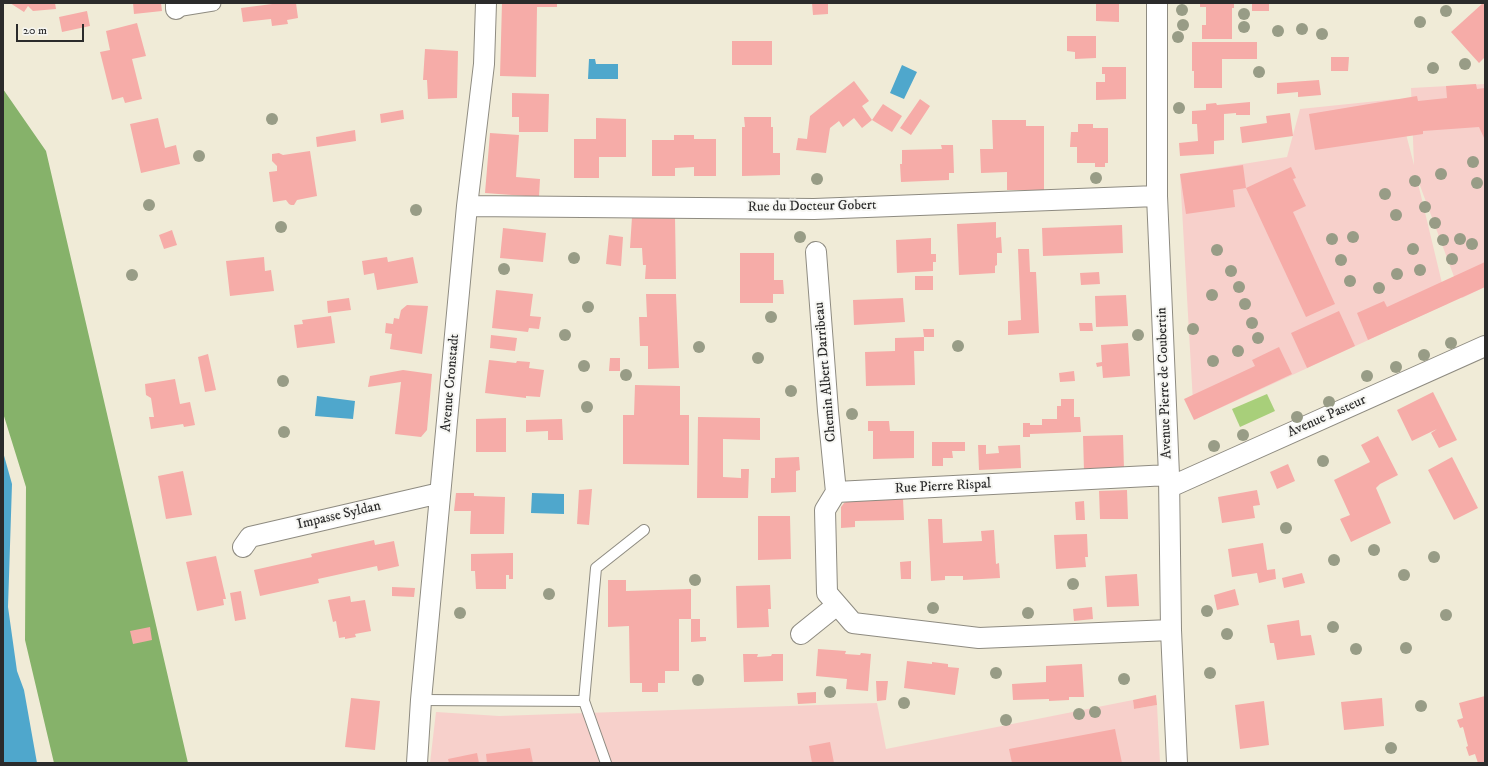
<!DOCTYPE html>
<html>
<head>
<meta charset="utf-8">
<style>
  body { margin:0 }
  #map { position:relative; width:1488px; height:766px; overflow:hidden; background:#f0ebd7; font-family:"IM FELL DW Pica",serif }
  canvas { display:block }
  .frame { position:absolute; inset:0; border:4px solid #2b2b2b; pointer-events:none }
  .scale { position:absolute; left:16px; top:24px; width:68px; height:18px; box-sizing:border-box; border:2px solid #2b2b2b; border-top:0; padding-left:5px; font-size:12px; line-height:14px; white-space:nowrap; color:#2b2b2b; -webkit-text-stroke:3px #f6f6f2; paint-order:stroke }
</style>
</head>
<body>
<div id="map">
<canvas width="1488" height="766"></canvas>
<div class="frame"></div>
<div class="scale">20 m</div>
</div>
<script>
const context = document.querySelector('canvas').getContext('2d');
context.lineJoin = 'round';
function fillPath(path, color) { context.fillStyle = color; context.fill(path, 'evenodd'); }
const toPath = rows => new Path2D(rows.map(r => 'M' + r).join(''));
function trace(path, color, width, dash) { context.strokeStyle = color; context.lineWidth = width; context.lineCap = dash ? 'butt' : 'round'; context.setLineDash(dash || []); context.stroke(path); }
function drawText(font, color, halo, rows, align = 'center') {
  context.font = font + ' "IM FELL DW Pica",serif'; context.lineWidth = 4; context.setLineDash([]); context.textBaseline = 'middle'; context.strokeStyle = halo; context.fillStyle = color; for (const [text, x, y, turn = 0] of rows) {
    context.save(); context.translate(x, y); context.rotate((+turn || 0) * Math.PI / 180); context.textAlign = isNaN(turn) ? turn : align; if (halo) context.strokeText(text, 0, 0); context.fillText(text, 0, 0); context.restore();
  }
}
const built = toPath([
  [1485,84,1485,287,1462,298,1416,175,1447,304,1194,420,1180,174,1287,157,1300,109,1397,99,1414,165,1411,88],
  [1133,700,1134,709,1157,705,1160,763,430,763,436,712,499,716,877,703,886,749]
]);
const green = toPath([
  [1267,394,1275,411,1240,427,1232,409]
]);
const forest = toPath([
  [3,89,46,151,188,763,54,763,25,640,26,487,3,413]
]);
const water = toPath([
  [589,59,595,59,596,64,618,64,618,79,588,79],
  [902,65,917,72,904,99,890,93],
  [317,396,355,401,353,419,315,416],
  [3,452,12,484,8,607,17,671,24,690,37,763,3,763],
  [532,493,564,494,564,514,531,513]
]);
const building = toPath([
  [10,3,55,3,56,9,33,11,28,6,24,12],
  [133,3,161,3,162,11,134,14],
  [280,3,296,3,298,18,287,20,288,24,272,26,271,19,243,22,241,8],
  [502,3,557,3,557,7,537,7,536,77,500,76],
  [812,3,828,3,828,14,813,15],
  [1096,3,1119,3,1119,22,1096,21],
  [1200,3,1234,3,1234,8,1232,8,1232,39,1202,39,1202,25,1206,25,1206,7,1200,7],
  [1252,3,1269,3,1269,11,1252,11],
  [1483,3,1485,3,1485,57,1479,63,1451,32],
  [87,11,90,26,62,32,59,17],
  [137,23,146,56,132,59,142,99,125,103,123,97,112,100,100,52,110,50,106,31],
  [1067,36,1096,36,1096,58,1075,59,1075,52,1067,51],
  [732,41,772,41,772,65,732,65],
  [1192,42,1257,42,1257,59,1222,59,1222,88,1194,88,1194,71,1192,71],
  [425,49,458,51,457,98,428,99,427,80,423,80],
  [1331,57,1349,57,1348,71,1331,71],
  [1102,67,1126,67,1126,99,1096,100,1096,82,1105,82,1105,74,1102,74],
  [1319,80,1321,95,1298,97,1298,92,1277,94,1277,83],
  [854,81,869,101,862,106,872,120,862,128,854,118,843,127,839,121,830,128,826,153,796,150,798,138,807,139,810,116],
  [1476,84,1477,89,1485,88,1485,140,1479,127,1423,131,1423,134,1315,150,1309,114,1417,96,1418,101,1447,98,1446,86],
  [512,93,549,94,548,132,519,132,519,117,512,117],
  [920,99,930,106,911,135,900,128],
  [1250,102,1250,115,1236,115,1236,113,1224,114,1224,140,1214,141,1214,154,1180,156,1179,143,1198,141,1197,124,1192,124,1192,111,1206,110,1206,104,1216,103,1217,105],
  [883,104,902,116,892,132,872,120],
  [403,110,404,119,381,123,380,114],
  [1290,113,1293,136,1242,143,1240,127,1267,123,1266,116],
  [744,117,771,117,771,127,773,127,773,153,780,153,780,175,742,176,742,127,745,127],
  [158,118,165,148,176,145,180,164,141,173,130,124],
  [596,118,626,119,626,157,599,157,599,178,574,178,574,139,596,139],
  [992,120,1026,120,1026,126,1044,126,1044,190,1007,190,1007,172,981,173,980,149,993,149],
  [1078,124,1093,124,1093,128,1108,128,1108,163,1105,163,1105,167,1095,167,1095,163,1077,163,1077,147,1070,147,1071,132,1078,132],
  [355,130,356,141,317,147,316,137],
  [490,133,519,135,516,177,540,179,539,197,485,193],
  [674,135,694,135,694,139,716,139,716,176,694,176,694,167,675,168,675,176,652,176,652,140,674,140],
  [941,145,953,145,954,173,949,173,949,180,901,182,900,164,902,164,902,150,942,149],
  [310,151,317,196,297,200,294,205,291,205,289,204,286,200,273,202,269,172,277,171,277,166,272,161,272,154,279,153,283,155],
  [1243,165,1246,188,1291,167,1296,178,1293,179,1306,206,1293,212,1335,304,1306,317,1246,188,1233,190,1235,207,1186,214,1180,174],
  [632,217,675,217,676,279,645,279,646,265,643,265,642,248,630,248],
  [996,222,996,238,1001,237,1002,253,997,253,997,265,995,266,995,273,959,275,957,224],
  [1122,225,1123,253,1043,256,1042,228],
  [503,228,546,233,543,262,500,258],
  [172,230,177,245,164,249,159,235],
  [609,235,623,237,621,266,606,264],
  [931,238,931,254,936,254,936,262,933,262,933,271,897,273,896,240],
  [1018,249,1029,249,1030,272,1036,272,1039,333,1008,335,1008,321,1021,320],
  [740,253,774,253,774,280,783,280,784,294,773,294,773,303,740,303],
  [264,257,265,271,271,270,274,291,230,296,226,261],
  [387,257,388,262,413,257,418,283,377,290,374,273,364,275,362,261],
  [1485,262,1485,287,1368,340,1357,313,1384,301,1387,307],
  [1099,272,1100,284,1081,285,1080,273],
  [915,276,933,276,933,290,915,290],
  [496,290,533,294,530,316,541,317,539,329,529,328,528,332,492,328],
  [646,294,676,294,679,368,648,369,648,346,640,346,639,317,647,317],
  [1126,295,1128,326,1096,327,1095,296],
  [349,298,351,310,328,313,327,301],
  [903,298,905,322,854,325,853,300],
  [407,305,428,306,422,354,390,349,392,334,385,333,386,323,393,324,394,318,399,319,401,310],
  [1339,311,1355,346,1307,368,1291,333],
  [331,316,335,343,297,348,294,325,303,324,302,320],
  [1079,323,1092,323,1093,331,1080,331],
  [923,329,934,329,934,337,924,337,924,351,914,351,915,385,866,386,865,352,895,351,895,338,924,337],
  [491,335,517,338,515,351,490,348],
  [1128,343,1130,376,1103,378,1102,366,1097,367,1096,363,1102,362,1101,345],
  [1279,347,1292,374,1194,420,1184,399,1255,366,1252,360],
  [208,354,216,390,205,392,198,357],
  [610,358,620,358,620,371,609,371],
  [489,360,516,363,517,361,530,362,529,368,544,370,540,397,526,396,526,398,485,393],
  [403,370,432,374,427,430,421,437,395,434,401,382,368,387,370,376],
  [1074,371,1075,381,1060,382,1059,373],
  [175,379,180,404,190,402,195,425,184,427,183,424,151,429,149,417,154,417,151,398,146,395,145,384],
  [635,385,680,386,680,415,689,415,689,465,623,464,623,415,634,415],
  [1433,392,1457,440,1439,448,1431,433,1437,429,1412,441,1397,410],
  [1061,399,1074,399,1074,417,1080,417,1081,432,1030,434,1030,437,1023,437,1023,423,1030,423,1030,425,1042,425,1042,419,1057,419,1057,406,1061,406],
  [698,417,760,418,760,440,723,439,723,477,741,478,741,469,749,469,748,498,697,498],
  [506,418,506,452,476,452,476,419],
  [562,419,563,440,548,440,548,431,526,432,526,420],
  [868,421,889,421,890,431,914,431,914,458,873,459,873,431,868,431],
  [1123,435,1124,469,1084,471,1083,436],
  [1378,436,1398,475,1380,484,1376,488,1391,523,1351,542,1340,519,1350,515,1334,480,1370,462,1361,445],
  [932,442,965,442,965,451,952,451,953,458,943,458,943,466,932,466],
  [978,445,986,445,986,454,999,453,998,446,1020,445,1021,468,979,470],
  [799,457,800,470,796,471,796,492,771,493,771,478,775,478,775,458],
  [1452,457,1478,508,1454,520,1428,470],
  [1288,464,1295,481,1277,489,1270,472],
  [183,471,192,515,166,519,158,476],
  [592,489,589,525,577,524,579,490],
  [1127,490,1128,519,1100,519,1099,491],
  [1257,490,1260,505,1253,506,1255,518,1222,523,1218,497],
  [456,493,474,493,474,496,505,497,504,534,470,534,471,511,454,511],
  [903,498,904,520,855,521,855,527,841,528,841,507,844,503,848,501],
  [1084,501,1085,520,1076,520,1075,502],
  [758,516,790,516,791,559,758,560],
  [928,519,942,519,943,543,982,541,981,531,994,530,996,564,999,563,1000,578,963,580,963,576,945,576,945,580,931,581],
  [1087,534,1088,557,1085,557,1086,567,1056,569,1054,535],
  [374,540,375,545,394,541,399,566,378,571,377,566,318,579,319,583,260,596,254,570,312,557,311,554],
  [1263,543,1267,570,1275,569,1276,579,1259,583,1257,573,1232,577,1228,549],
  [513,553,513,579,509,579,509,575,506,575,506,589,476,589,475,571,471,571,471,554],
  [216,556,226,599,223,599,224,605,197,611,186,562],
  [911,561,911,579,901,579,900,562],
  [1302,573,1305,583,1284,588,1282,578],
  [1137,574,1139,606,1107,607,1105,576],
  [608,580,626,580,626,591,691,589,691,619,700,619,700,637,706,637,706,641,691,642,691,619,679,619,679,671,665,671,665,683,658,683,658,692,642,692,642,683,630,683,629,626,608,627],
  [770,585,771,609,768,609,769,627,737,628,736,586],
  [392,587,415,588,414,597,392,596],
  [1235,589,1239,605,1217,610,1214,595],
  [241,591,246,619,235,621,230,593],
  [350,596,351,602,365,600,371,631,355,634,356,637,345,639,345,637,339,638,336,621,333,622,328,600],
  [1092,607,1093,619,1074,621,1073,609],
  [1299,620,1301,636,1311,635,1315,655,1277,660,1274,643,1270,643,1267,625],
  [150,627,152,640,133,644,130,631],
  [818,649,846,651,845,654,860,655,861,653,871,654,868,691,846,689,847,679,816,676],
  [743,654,758,654,757,657,771,656,772,654,783,654,783,681,744,682],
  [907,661,932,664,932,662,948,664,948,667,959,668,955,695,904,688],
  [1082,664,1084,697,1069,697,1069,700,1049,701,1049,699,1013,700,1012,684,1046,682,1046,666],
  [876,681,888,681,886,700,877,701],
  [816,692,816,703,798,704,797,693],
  [1156,695,1157,705,1134,709,1133,700],
  [1485,696,1485,763,1478,763,1475,754,1469,756,1466,747,1468,746,1463,727,1460,728,1457,720,1463,718,1459,703],
  [351,698,380,701,375,750,345,747],
  [1382,698,1384,726,1344,730,1341,702],
  [1264,701,1269,745,1240,749,1235,705],
  [1115,729,1122,763,1012,763,1009,749],
  [830,742,834,763,812,763,809,746],
  [530,748,533,763,487,763,486,754],
  [477,753,479,763,449,763,448,759]
]);
const service = toPath([
  [421,700,584,701,596,568,644,530],
  [584,701,606,763]
]);
const pedestrian = toPath([
  [176,9,213,3]
]);
const minor = toPath([
  [176,3,176,9],
  [1157,3,1157,196,1169,475,1171,630,1177,763],
  [467,206,814,209,1157,196],
  [816,252,828,411,836,492],
  [1169,475,836,492,825,510,827,593,853,623,979,638,1171,630],
  [1170,487,1485,346],
  [243,547,250,537,440,493],
  [801,634,837,605],
  [417,763,421,700,467,206,484,64,486,3]
]);
const trees = [
  [1182,10],
  [1446,11],
  [1244,14],
  [1420,22],
  [1183,25],
  [1244,27],
  [1302,29],
  [1278,31],
  [1322,34],
  [1178,37],
  [1465,64],
  [1433,68],
  [1259,72],
  [1179,108],
  [272,119],
  [199,156],
  [1473,162],
  [1441,174],
  [1096,178],
  [817,179],
  [1415,181],
  [1477,183],
  [1385,194],
  [149,205],
  [1425,207],
  [416,210],
  [1396,215],
  [1435,223],
  [281,227],
  [800,237],
  [1353,237],
  [1332,239],
  [1460,239],
  [1443,240],
  [1472,244],
  [1413,249],
  [1217,250],
  [574,258],
  [1452,259],
  [1341,260],
  [504,269],
  [1420,270],
  [1231,271],
  [1397,274],
  [132,275],
  [1350,281],
  [1239,287],
  [1379,288],
  [1212,295],
  [1245,304],
  [588,307],
  [771,317],
  [1252,323],
  [1193,329],
  [565,335],
  [1138,335],
  [1258,338],
  [1451,343],
  [958,346],
  [699,347],
  [1238,351],
  [1424,355],
  [758,358],
  [1213,361],
  [584,366],
  [1396,367],
  [626,375],
  [1367,376],
  [283,381],
  [791,391],
  [1329,402],
  [587,407],
  [852,414],
  [1297,417],
  [284,432],
  [1243,435],
  [1214,446],
  [1323,461],
  [1286,528],
  [1374,550],
  [1434,557],
  [1334,560],
  [1404,575],
  [695,580],
  [1073,584],
  [549,594],
  [933,608],
  [1207,611],
  [460,613],
  [1028,613],
  [1446,615],
  [1333,627],
  [1227,634],
  [1406,648],
  [1356,649],
  [996,673],
  [1210,673],
  [1124,679],
  [698,680],
  [830,692],
  [904,703],
  [1421,706],
  [1095,712],
  [1079,714],
  [1006,720],
  [1391,748]
];
const streetNames = [
  ["Rue du Docteur Gobert",812,207,-1],
  ["Chemin Albert Darribeau",826,372,-95],
  ["Avenue Cronstadt",451,383,-85],
  ["Avenue Pierre de Coubertin",1165,383,-92],
  ["Avenue Pasteur",1327,417,-24],
  ["Rue Pierre Rispal",943,487,-3],
  ["Impasse Syldan",339,516,-13]
];
fillPath(built, '#f7d0cb');
fillPath(green, '#a8cf7a');
fillPath(forest, '#86b26a');
fillPath(water, '#4fa7cc');
fillPath(building, '#f6aca8');
trace(service, '#8e8b81', 12);
trace(pedestrian, '#8e8b81', 17);
trace(minor, '#8e8b81', 22);
trace(service, '#fff', 10);
trace(pedestrian, '#fff', 15);
trace(minor, '#fff', 20);
context.fillStyle = '#989c86';
for (const [x, y] of trees) { context.beginPath(); context.arc(x, y, 6, 0, 2 * Math.PI); context.fill(); }
drawText('14px', '#2b2b2b', '#f6f6f2', streetNames);
</script>
</body>
</html>
